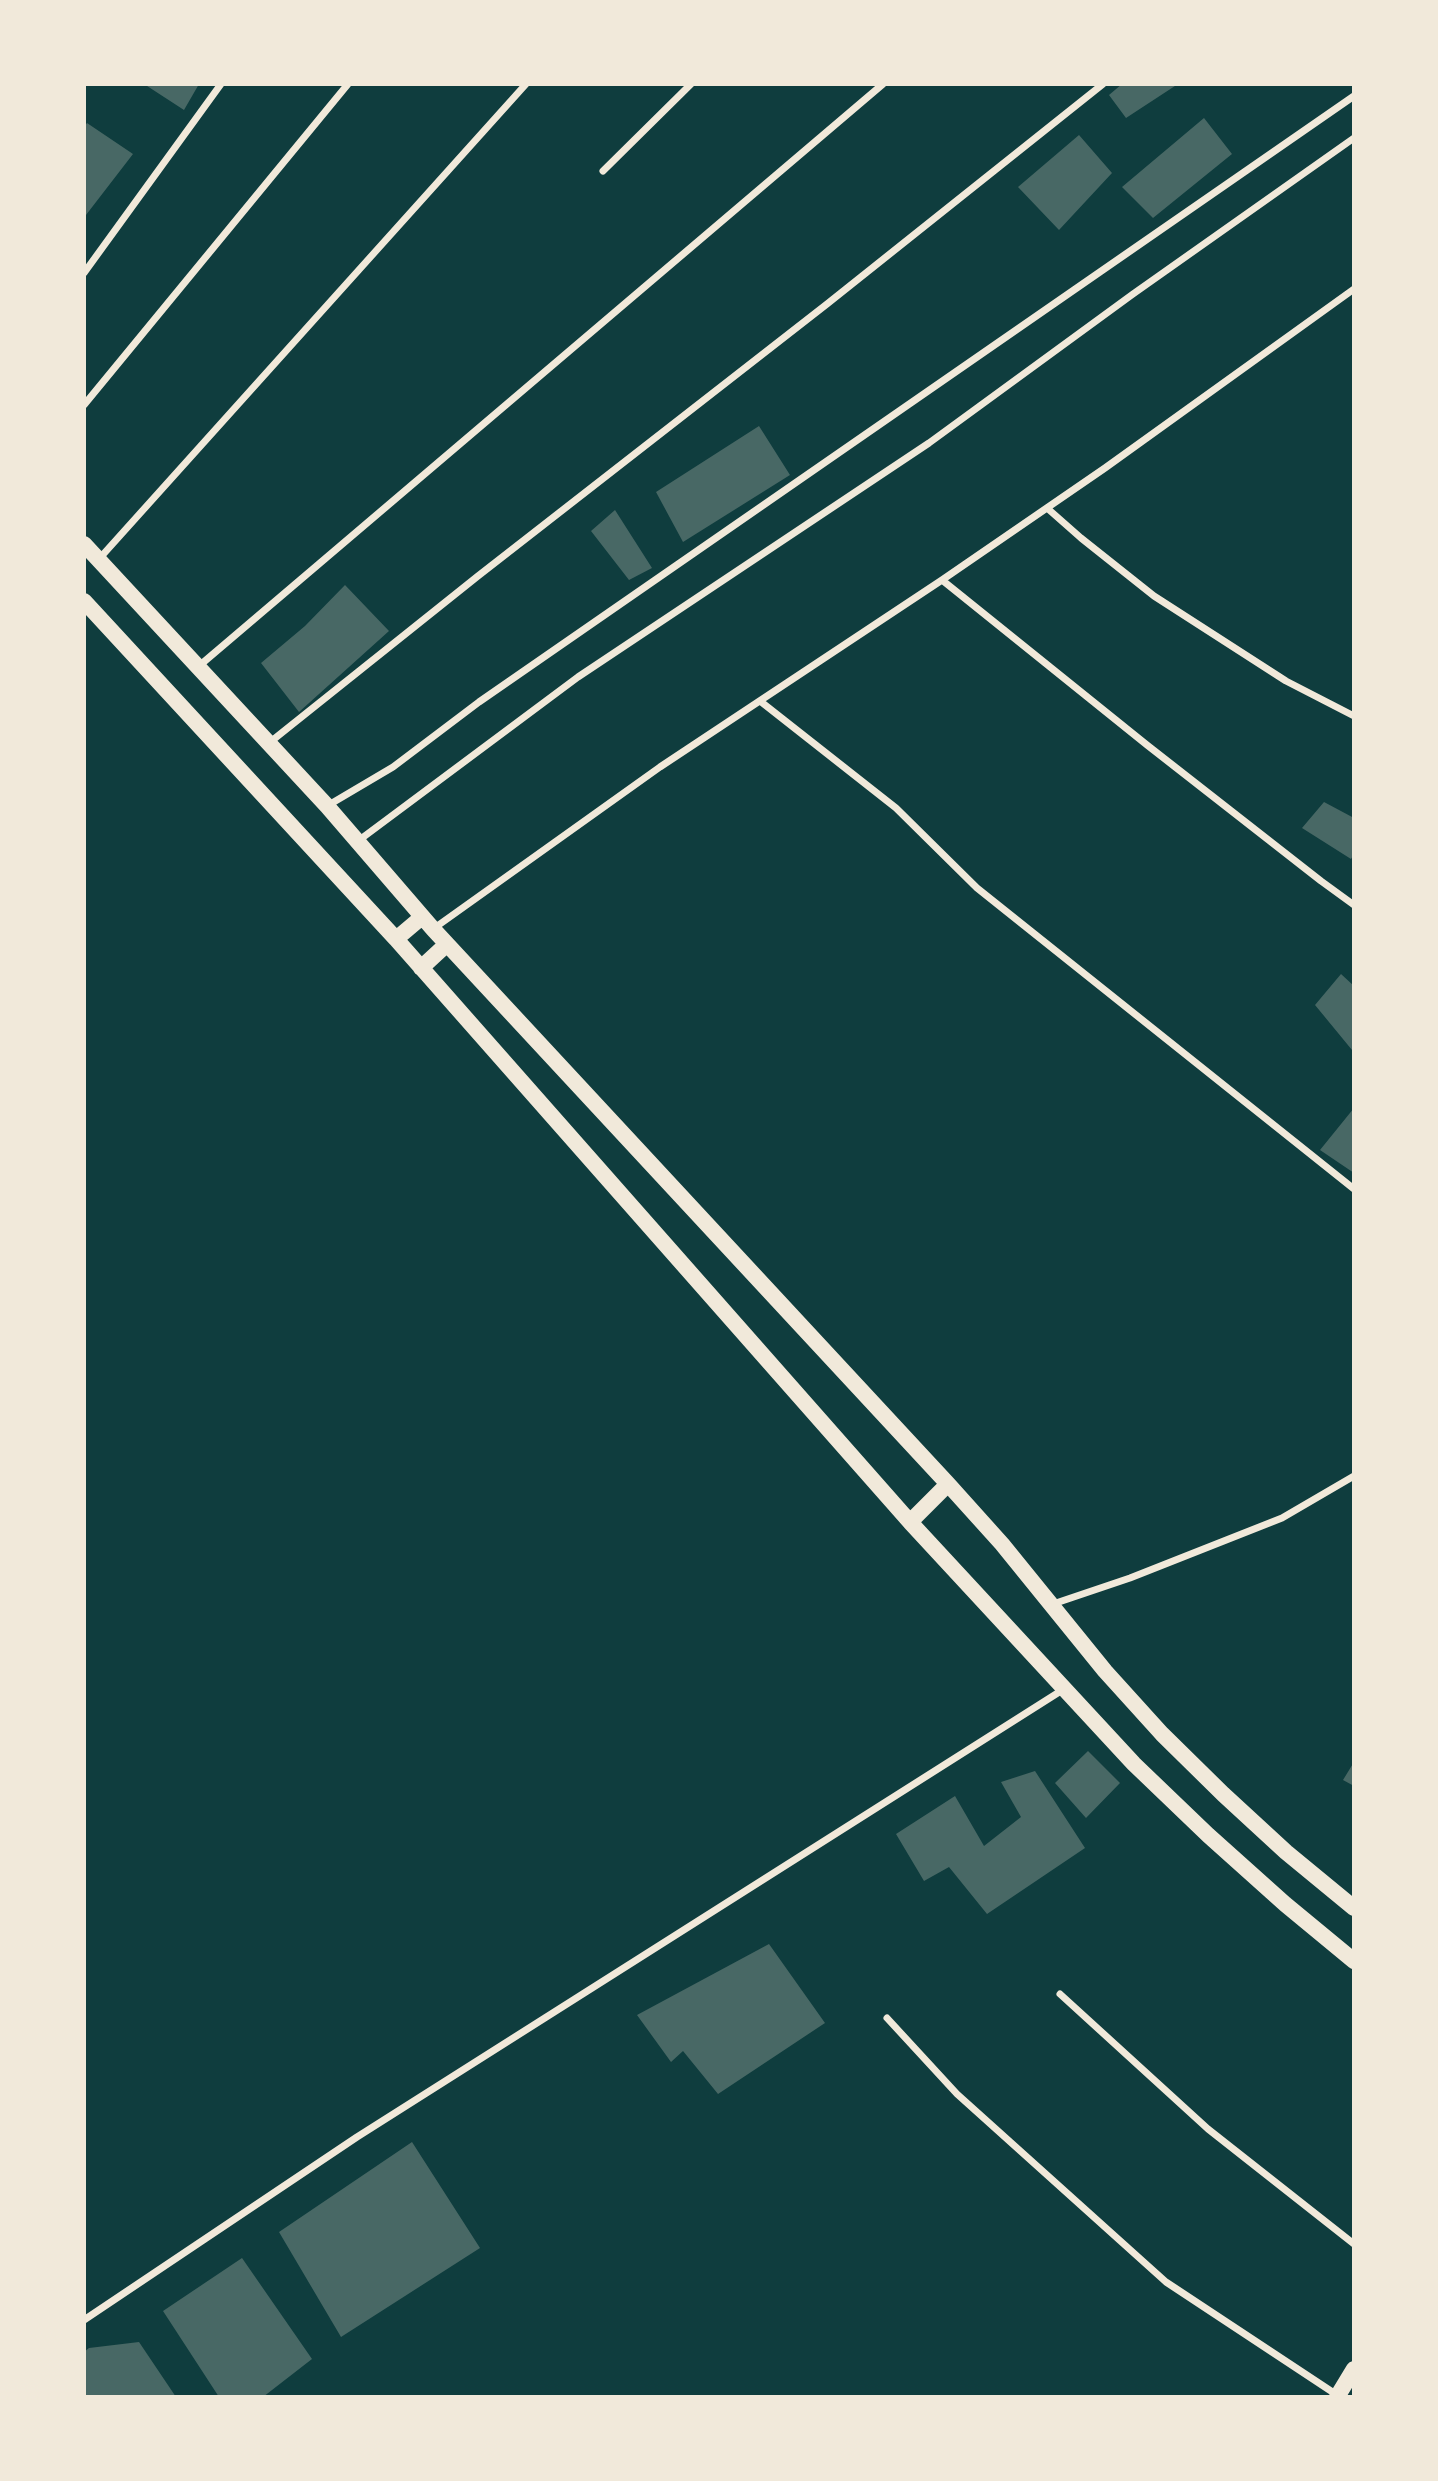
<!DOCTYPE html>
<html>
<head>
<meta charset="utf-8">
<style>
  body { margin:0 }
  #map { position:relative; width:1438px; height:2481px; overflow:hidden; background:#0f3d3e; font-family:"Golos Text",sans-serif }
  canvas { display:block }
  .frame { position:absolute; inset:0; border:86px solid #f1e9da; pointer-events:none }
</style>
</head>
<body>
<div id="map">
<canvas width="1438" height="2481"></canvas>
<div class="frame"></div>
</div>
<script>
const context = document.querySelector('canvas').getContext('2d');
context.lineJoin = 'round';
function fillPath(path, color) { context.fillStyle = color; context.fill(path, 'evenodd'); }
const toPath = rows => new Path2D(rows.map(r => 'M' + r).join(''));
function trace(path, color, width, dash) { context.strokeStyle = color; context.lineWidth = width; context.lineCap = dash ? 'butt' : 'round'; context.setLineDash(dash || []); context.stroke(path); }
const building = toPath([
  [144,84,199,84,184,110],
  [1122,84,1178,84,1126,118,1109,95],
  [1204,118,1232,154,1153,218,1122,187],
  [87,123,133,154,86,215,84,214,84,127],
  [1079,135,1112,173,1059,230,1018,187],
  [759,426,790,475,683,542,656,492],
  [615,510,652,568,629,580,591,531],
  [345,585,389,631,299,712,261,663,305,626],
  [1324,802,1354,818,1354,854,1351,859,1302,828],
  [1341,974,1354,986,1354,1048,1352,1050,1315,1005],
  [1354,1108,1354,1173,1320,1150],
  [1088,1751,1120,1783,1086,1818,1055,1783],
  [1354,1762,1354,1786,1343,1780],
  [1035,1771,1085,1848,987,1914,949,1867,924,1881,896,1834,955,1796,984,1846,1021,1817,1001,1782],
  [769,1944,825,2023,718,2094,683,2051,671,2062,637,2015],
  [412,2142,480,2248,341,2337,279,2232],
  [242,2258,312,2359,263,2397,219,2397,163,2311],
  [139,2342,176,2397,84,2397,84,2352,89,2348]
]);
const minor = toPath([
  [603,171,691,84],
  [84,273,221,84],
  [84,405,348,84],
  [1047,508,1081,538,1154,596,1286,681,1354,716],
  [99,559,526,84],
  [942,580,1147,745,1321,881,1354,905],
  [199,666,883,84],
  [760,701,896,808,977,888,1354,1189],
  [269,743,478,576,827,304,1103,84],
  [327,806,393,767,479,702,1354,96],
  [358,841,578,677,929,443,1133,294,1354,138],
  [433,929,660,767,942,580,1105,468,1354,289],
  [1053,1604,1130,1578,1282,1518,1354,1476],
  [1060,1994,1208,2129,1354,2244],
  [887,2018,957,2094,1166,2282,1337,2395],
  [84,2320,357,2137,1064,1689]
]);
const primary = toPath([
  [84,544,327,806,433,929,948,1484,1002,1544,1105,1671,1162,1734,1223,1794,1286,1852,1354,1908],
  [84,601,396,939,910,1522,1134,1764,1208,1835,1285,1904,1354,1961],
  [396,939,422,917],
  [421,968,447,944],
  [910,1522,948,1484],
  [1337,2397,1354,2369]
]);
fillPath(building, '#486865');
trace(minor, '#f1e9da', 7);
trace(primary, '#f1e9da', 16);
</script>
</body>
</html>
